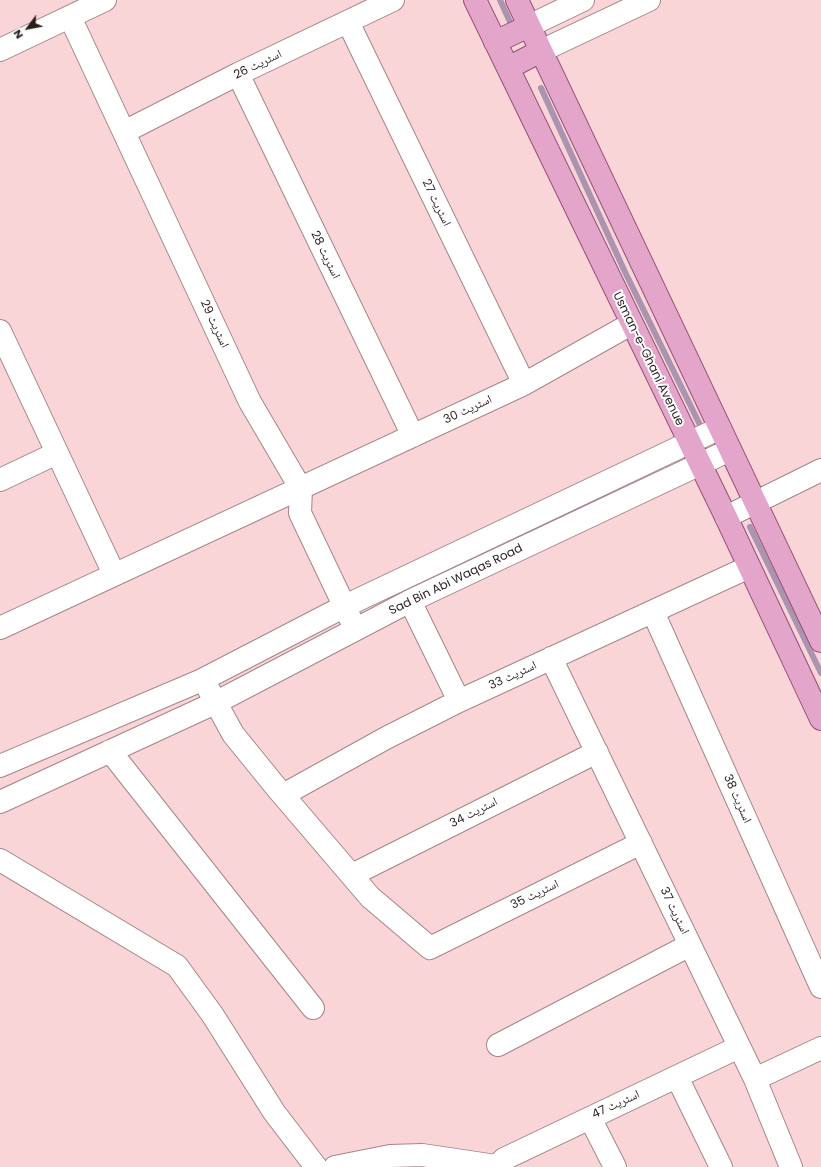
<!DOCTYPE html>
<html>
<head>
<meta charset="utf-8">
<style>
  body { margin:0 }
  #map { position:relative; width:821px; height:1167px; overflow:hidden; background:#f9d5d8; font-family:Poppins,sans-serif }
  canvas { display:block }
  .north { position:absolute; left:8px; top:8px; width:40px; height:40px; -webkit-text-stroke:3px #fff; paint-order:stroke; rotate:238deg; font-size:11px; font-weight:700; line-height:16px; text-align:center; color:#291d1e }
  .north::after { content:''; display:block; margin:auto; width:14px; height:18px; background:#291d1e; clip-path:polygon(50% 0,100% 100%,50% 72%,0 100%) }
</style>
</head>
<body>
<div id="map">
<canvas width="821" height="1167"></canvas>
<div class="north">N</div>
</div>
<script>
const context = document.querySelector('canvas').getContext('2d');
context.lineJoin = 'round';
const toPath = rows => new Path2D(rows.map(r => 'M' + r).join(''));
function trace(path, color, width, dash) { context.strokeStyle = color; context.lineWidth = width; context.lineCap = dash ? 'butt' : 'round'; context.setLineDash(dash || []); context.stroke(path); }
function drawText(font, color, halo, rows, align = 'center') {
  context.font = font + ' Poppins,"Noto Naskh Arabic",sans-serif'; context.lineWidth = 4; context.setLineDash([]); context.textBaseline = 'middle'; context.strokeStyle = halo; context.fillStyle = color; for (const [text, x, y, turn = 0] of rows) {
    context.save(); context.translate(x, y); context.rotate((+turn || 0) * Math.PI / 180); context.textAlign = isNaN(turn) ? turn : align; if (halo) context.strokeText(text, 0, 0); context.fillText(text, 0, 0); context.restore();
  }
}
const stream = toPath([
  [500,0,511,24],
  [541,88,625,272,700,425],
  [750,527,821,673]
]);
const minor = toPath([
  [70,17,250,402,301,489,300,513,351,620],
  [348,22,524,384],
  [529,26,583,0],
  [0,50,105,0],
  [541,51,649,0],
  [238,74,413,436],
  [124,132,238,74,393,0],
  [0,331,114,574],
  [0,480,57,453],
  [726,517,821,470],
  [410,601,459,701],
  [653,612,821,987],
  [0,628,524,384,631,324],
  [551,658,755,1079,791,1167],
  [209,690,233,734,276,787,370,897,430,948,641,843],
  [110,751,313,1008],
  [0,766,202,680,345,606,720,428],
  [283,795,386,738,459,701,749,567],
  [0,802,217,702,410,601,730,450],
  [0,860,177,966,212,1014,274,1112,316,1167],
  [352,875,597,752],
  [498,1045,690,945],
  [677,1077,721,1167],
  [755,1079,821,1048],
  [590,1118,615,1167],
  [335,1167,390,1156,422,1155,496,1166],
  [496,1167,504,1159,739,1047]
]);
const major = toPath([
  [475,0,726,517,821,719],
  [517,0,821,641],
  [495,42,529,26],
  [508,68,541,51]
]);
const streetNames = [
  ["اسٹریٹ 26",258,65,-26],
  ["اسٹریٹ 27",436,203,64],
  ["اسٹریٹ 28",325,255,64],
  ["اسٹریٹ 29",214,324,65],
  ["Usman-e-Ghani Avenue",648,359,64],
  ["اسٹریٹ 30",468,410,-25],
  ["Sad Bin Abi Waqas Road",456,580,-26],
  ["اسٹریٹ 33",513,676,-25],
  ["اسٹریٹ 38",737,799,66],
  ["اسٹریٹ 34",474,813,-27],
  ["اسٹریٹ 35",535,895,-26],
  ["اسٹریٹ 37",674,911,64],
  ["اسٹریٹ 47",616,1105,-25]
];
trace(stream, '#ab94b0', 6);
trace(minor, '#a68588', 24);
trace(major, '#965076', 24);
trace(minor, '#fff', 22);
trace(major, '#e3a6ca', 22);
drawText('12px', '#291d1e', '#fff', streetNames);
</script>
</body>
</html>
